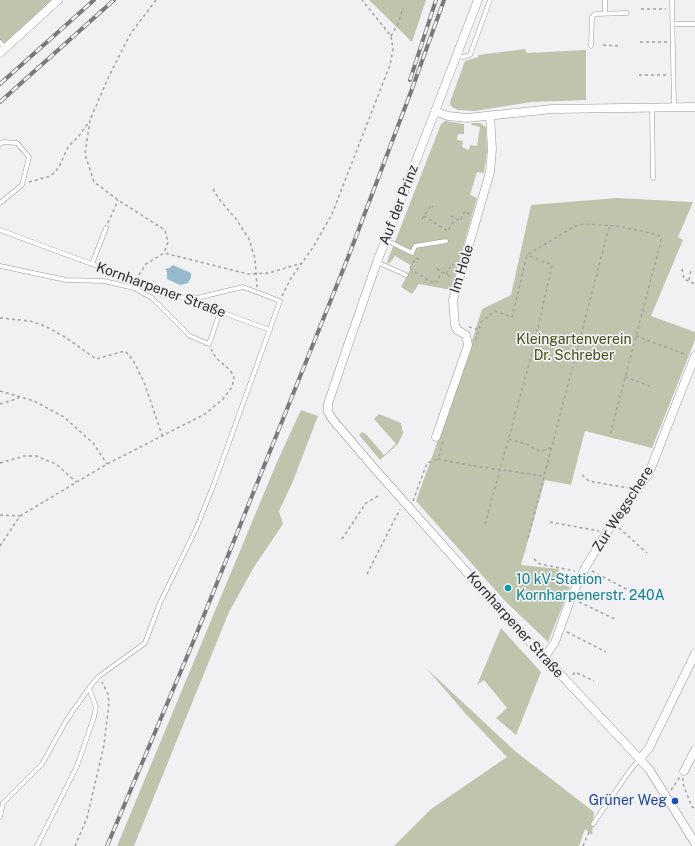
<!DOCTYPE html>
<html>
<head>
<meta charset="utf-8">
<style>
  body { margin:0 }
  canvas { display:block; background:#f1f1f4 }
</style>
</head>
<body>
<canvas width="695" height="846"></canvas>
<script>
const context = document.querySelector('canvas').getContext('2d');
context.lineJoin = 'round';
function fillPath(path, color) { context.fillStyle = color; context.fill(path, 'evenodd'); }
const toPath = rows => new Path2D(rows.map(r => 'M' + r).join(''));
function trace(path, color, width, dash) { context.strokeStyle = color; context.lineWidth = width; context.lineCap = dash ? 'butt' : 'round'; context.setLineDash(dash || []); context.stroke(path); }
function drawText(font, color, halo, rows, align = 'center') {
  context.font = font + ' "Public Sans",sans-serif'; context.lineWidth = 3.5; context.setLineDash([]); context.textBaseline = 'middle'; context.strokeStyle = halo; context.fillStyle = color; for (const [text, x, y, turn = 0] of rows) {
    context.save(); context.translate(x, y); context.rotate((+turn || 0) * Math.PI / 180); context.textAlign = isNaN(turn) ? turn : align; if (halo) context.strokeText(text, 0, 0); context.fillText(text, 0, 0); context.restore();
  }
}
const green = toPath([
  [0,0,52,0,0,48],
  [369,0,426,0,412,42],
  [525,49,527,53,586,50,586,100,531,102,475,111,458,110,452,107,450,104,451,99,465,61,478,57,478,55],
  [445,121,464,124,464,134,458,134,457,140,463,141,462,147,469,150,470,145,477,146,480,127,472,125,471,123,480,123,486,127,487,151,484,173,477,172,470,195,477,198,451,290,419,284,412,294,401,287,412,266,395,256,389,264,387,262,441,124],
  [617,198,693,202,678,237,683,240,651,316,695,332,695,340,652,448,585,431,571,485,545,480,521,565,559,569,556,583,570,587,548,642,505,601,416,501,459,382,482,309,511,295,531,205],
  [301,410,318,416,293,481,279,511,283,524,254,567,229,612,134,846,117,846,277,462],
  [379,414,401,423,403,433,398,444,380,460,359,435,362,432,366,434,384,455,396,444,374,419],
  [501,628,541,672,516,735,496,718,507,708,484,680,477,685],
  [426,668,515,751,594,812,592,835,585,829,579,846,394,846,431,809,507,757,465,713]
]);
const water = toPath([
  [173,265,191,273,191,278,188,283,180,285,167,279,167,270]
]);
const path = toPath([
  [156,0,131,33,109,76,90,120,85,154,94,182,118,200,165,230,168,242,164,253],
  [641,9,666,9],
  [391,36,398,24,403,8],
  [640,42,667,42],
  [603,45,619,46],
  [639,75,667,75],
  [29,182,51,176,59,167,68,147,79,136,89,122],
  [213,189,219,199,236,219,249,239,255,259,257,287],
  [424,216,448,231,455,219],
  [451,216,460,221,465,211,470,214],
  [422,219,431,205,433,207],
  [108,223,118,200],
  [410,268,416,258,420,260],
  [166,269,173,272],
  [410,269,435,284,442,272],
  [437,269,451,277],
  [682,269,684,279,695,284],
  [446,274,452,264,454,266],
  [139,275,146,264,164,253,248,274,269,273,302,263],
  [689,280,691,270],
  [282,296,291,278,312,249,332,214,390,65,393,49,391,36,362,0],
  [0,318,30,321,45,326,65,337,96,359,125,351,133,360,144,382,162,435],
  [469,327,479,330],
  [636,336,687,355],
  [476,340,481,322,495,311,512,317,527,255,575,226,585,224,618,226,655,234,661,237,661,241,610,435],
  [625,377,650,386],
  [0,391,34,401,64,417,93,443,107,464],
  [0,404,19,398],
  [509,439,529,445,533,448,541,451,551,448],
  [443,442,438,459,468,465,543,476],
  [0,463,24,456,36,456,56,464,76,482],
  [582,475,589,481,628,488],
  [413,501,427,463,438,459],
  [0,515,20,516],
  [550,522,599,531],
  [485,524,534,346,552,265,527,255],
  [619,528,647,553],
  [528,538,609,227],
  [342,539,366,503,380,495],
  [0,546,20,516,107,464,205,414,223,399,232,387,234,377,230,370,216,358,211,349],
  [534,559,540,564,575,571],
  [592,571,630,591],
  [367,574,400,509],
  [579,602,617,620],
  [567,632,606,652],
  [573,675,575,672,594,681],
  [683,778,683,784,692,807,695,808],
  [671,790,680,777],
  [75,846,87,818,104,745,109,703,108,694,102,682],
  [583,846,590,830]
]);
const lane = toPath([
  [605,0,605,13],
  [672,0,674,107],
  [676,24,695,24],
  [0,42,5,49],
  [591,46,592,17,595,14,627,13],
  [457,55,463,57,470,55,490,0],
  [652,107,653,178],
  [0,144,3,142,17,143,29,157,22,185,0,203],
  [0,230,270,330],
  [386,240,412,253,415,246,446,241],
  [377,262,406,275],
  [92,264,106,228],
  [0,266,66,280,104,281,134,288,152,298,190,336,209,344,220,312],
  [0,817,3,803,42,764,66,721,89,688,98,677,145,643,160,603,196,529,214,484,280,301,243,287,188,300],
  [593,824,631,769,640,759],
  [37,846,77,766,94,717,96,707,89,688]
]);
const street = toPath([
  [478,0,377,262,347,348,328,404,328,412,333,420,374,468,504,614,649,769,695,843],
  [0,53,58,0],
  [435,111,448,116,467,118,552,109,695,107],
  [436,437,468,345,466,335,457,330,455,325,453,300,490,172,492,149,490,116],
  [544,658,555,642,571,598,585,568,607,532,649,473,695,356],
  [640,759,649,748,695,654],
  [684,771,695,750]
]);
const rail = toPath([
  [410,80,436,0],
  [0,84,94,0],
  [0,102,114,0],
  [107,846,194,640,349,255,412,89,444,0]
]);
const markers = [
  [508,588,4,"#0f9aa8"],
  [675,801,4,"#1a4fb4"]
];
const streetNames = [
  ["Auf der Prinz",399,205,-69],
  ["Im Hole",462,269,-73],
  ["Kornharpener Straße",161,290,20],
  ["Zur Wegschere",623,509,-57],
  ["Kornharpener Straße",515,625,48]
];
const parkNames = [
  ["Kleingartenverein",574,340],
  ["Dr. Schreber",574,356]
];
const cultureNames = [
  ["10 kV-Station",516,580],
  ["Kornharpenerstr. 240A",516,596]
];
const transitNames = [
  ["Grüner Weg",667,801]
];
fillPath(green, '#bfc5ad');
fillPath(water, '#96b9cd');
trace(lane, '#98989b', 5);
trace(street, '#98989b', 9);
trace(path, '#a2a2a4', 1.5, [3, 3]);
trace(lane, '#fff', 4);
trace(street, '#fff', 8);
trace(rail, '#7a7a7c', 4);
trace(rail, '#f1f1f4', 2.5, [8]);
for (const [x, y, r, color] of markers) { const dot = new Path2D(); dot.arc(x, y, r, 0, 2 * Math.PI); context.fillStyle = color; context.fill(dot); trace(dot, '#f1f1f4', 1.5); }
drawText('14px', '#2c2c2d', '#f1f1f4', streetNames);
drawText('14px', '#444c16', '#f1f1f4', parkNames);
drawText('14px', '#0d838f', '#f1f1f4', cultureNames, 'left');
drawText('14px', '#164399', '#f1f1f4', transitNames, 'right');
</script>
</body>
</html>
